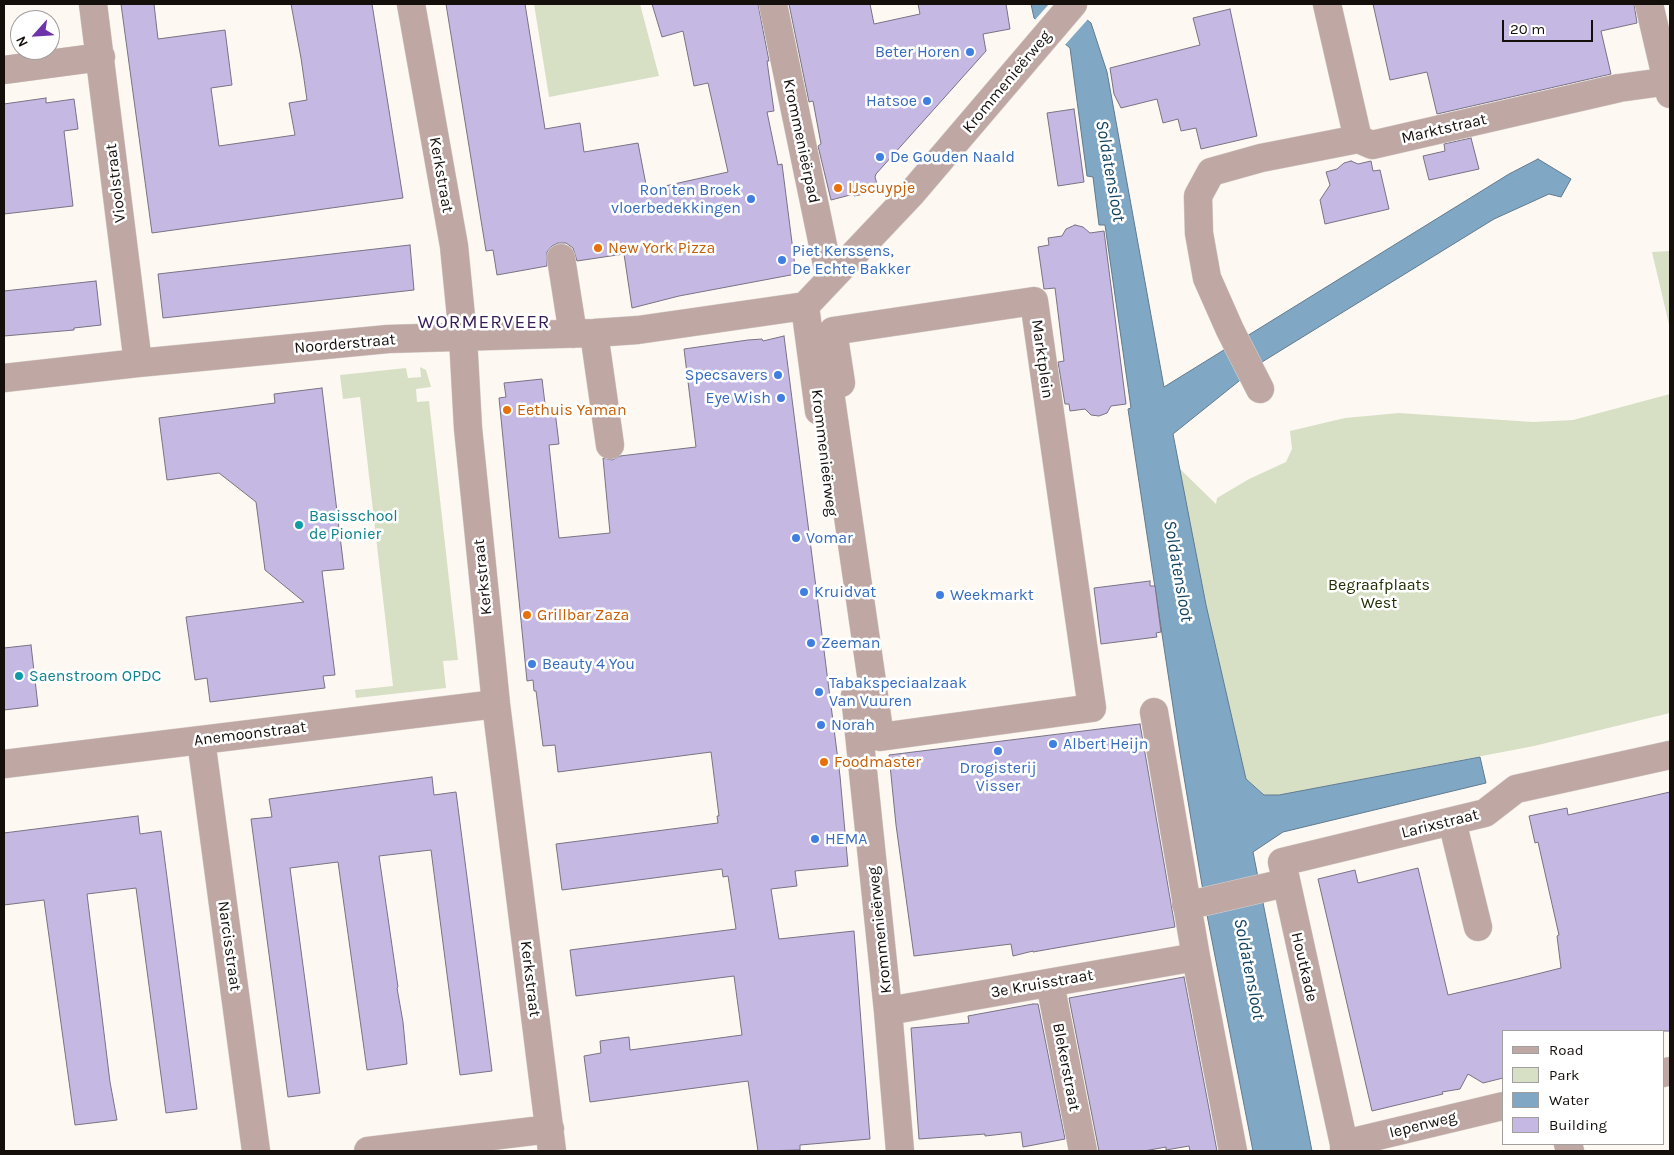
<!DOCTYPE html>
<html>
<head>
<meta charset="utf-8">
<style>
  body { margin:0 }
  #map { position:relative; width:1674px; height:1155px; overflow:hidden; background:#fef8f3; font-family:Karla,sans-serif }
  canvas { display:block }
  .frame { position:absolute; inset:0; border:5px solid #150f0c; pointer-events:none }
  .legend { position:absolute; left:1502px; top:1030px; width:162px; height:115px; box-sizing:border-box; background:#fff; border:1px solid #a19f9e; margin:0; padding:6px 9px; list-style:none; font-size:15px; color:#150f0c }
  .legend li { display:flex; align-items:center; gap:10px; height:25px }
  .legend b { width:25px; border:1px solid #a19f9e }
  .north { position:absolute; left:10px; top:10px; width:50px; height:50px; box-sizing:border-box; background:#fff; border:1px solid #a19f9e; border-radius:50%; rotate:244deg; font-size:14px; font-weight:700; line-height:20px; text-align:center; color:#150f0c }
  .north::after { content:''; display:block; margin:auto; width:18px; height:22px; background:#6d33aa; clip-path:polygon(50% 0,100% 100%,50% 72%,0 100%) }
  .scale { position:absolute; left:1502px; top:20px; width:91px; height:22px; box-sizing:border-box; border:2px solid #150f0c; border-top:0; padding-left:6px; font-size:15px; line-height:18px; white-space:nowrap; color:#150f0c; -webkit-text-stroke:4px #fff; paint-order:stroke }
</style>
</head>
<body>
<div id="map">
<canvas width="1674" height="1155"></canvas>
<div class="frame"></div>
<ul class="legend">
<li><b style="height:6px;background:#bfa7a4"></b>Road</li>
<li><b style="height:14px;background:#d7e0c5"></b>Park</li>
<li><b style="height:14px;background:#80a8c5"></b>Water</li>
<li><b style="height:14px;background:#c5b9e4"></b>Building</li>
</ul>
<div class="north">N</div>
<div class="scale">20 m</div>
</div>
<script>
const context = document.querySelector('canvas').getContext('2d');
context.lineJoin = 'round';
function fillPath(path, color) { context.fillStyle = color; context.fill(path, 'evenodd'); }
const toPath = rows => new Path2D(rows.map(r => 'M' + r).join(''));
function trace(path, color, width, dash) { context.strokeStyle = color; context.lineWidth = width; context.lineCap = dash ? 'butt' : 'round'; context.setLineDash(dash || []); context.stroke(path); }
function drawText(font, color, halo, rows, align = 'center') {
  context.font = font + ' Karla,sans-serif'; context.lineWidth = 5; context.setLineDash([]); context.textBaseline = 'middle'; context.strokeStyle = halo; context.fillStyle = color; for (const [text, x, y, turn = 0] of rows) {
    context.save(); context.translate(x, y); context.rotate((+turn || 0) * Math.PI / 180); context.textAlign = isNaN(turn) ? turn : align; if (halo) context.strokeText(text, 0, 0); context.fillText(text, 0, 0); context.restore();
  }
}
const green = toPath([
  [534,4,640,4,659,76,549,97],
  [1670,251,1670,329,1652,252],
  [420,367,426,370,431,387,416,389,417,402,429,401,458,660,443,661,446,688,356,698,355,690,393,686,360,397,343,399,340,375,406,368,408,378,421,377],
  [1670,394,1670,713,1534,746,1279,795,1265,795,1246,779,1206,605,1179,468,1216,504,1217,498,1249,479,1286,462,1292,449,1290,431,1345,418,1399,413,1533,422,1573,420]
]);
const water = toPath([
  [1031,4,1068,4,1091,23,1107,72,1164,387,1227,348,1244,377,1173,434,1206,605,1246,779,1264,795,1279,795,1480,757,1486,783,1283,832,1253,852,1312,1151,1253,1151,1207,915,1180,753,1128,409,1131,408,1105,225,1099,225,1093,177,1087,176,1070,48,1034,18,1031,4],
  [1538,159,1571,179,1561,197,1549,194,1494,219,1262,362,1247,336,1509,174,1538,159]
]);
const pier = toPath([
  [1049,4,1072,4,1089,18,1064,46,1034,21]
]);
const building = toPath([
  [121,4,154,4,158,39,225,30,232,85,211,88,219,146,295,135,289,103,307,100,301,58,291,4,372,4,403,198,152,233,121,4],
  [446,4,525,4,545,129,580,123,584,152,638,143,647,190,728,172,708,83,694,86,683,31,662,37,652,4,758,4,769,61,767,61,774,111,767,112,778,165,782,164,796,274,679,296,632,308,624,254,577,261,573,248,566,243,558,243,552,246,547,252,547,266,497,275,493,250,486,251,446,4],
  [789,4,870,4,874,24,920,14,918,4,1006,4,1010,29,983,34,986,51,876,174,875,177,879,191,854,196,854,194,831,200,818,146,821,144,813,101,809,102,789,4],
  [1373,4,1634,4,1637,23,1601,31,1611,74,1437,114,1427,72,1390,80,1373,4],
  [1230,9,1257,136,1201,149,1196,128,1181,131,1178,119,1163,123,1157,99,1121,108,1114,94,1110,68,1200,45,1193,18,1230,9],
  [46,98,46,103,74,99,78,129,64,131,73,206,4,214,4,104,46,98],
  [1074,109,1084,182,1058,186,1047,113,1074,109],
  [1471,138,1479,169,1429,180,1423,156,1445,151,1444,144,1471,138],
  [1351,161,1358,164,1371,161,1373,171,1380,170,1389,209,1325,224,1320,200,1330,185,1326,172,1337,169,1344,163,1351,161],
  [1075,225,1083,227,1090,233,1104,231,1126,404,1111,406,1107,413,1099,416,1091,415,1085,409,1070,411,1069,404,1065,404,1058,362,1064,361,1055,288,1044,289,1038,247,1049,245,1048,238,1062,236,1066,229,1075,225],
  [410,245,414,290,163,318,158,274,410,245],
  [96,281,101,325,74,328,74,330,4,336,4,291,96,281],
  [784,336,840,776,848,866,795,871,797,886,771,889,779,939,854,931,870,1139,800,1145,800,1150,758,1151,748,1081,590,1102,584,1056,601,1053,600,1041,629,1037,630,1050,742,1035,734,976,576,996,570,950,736,929,728,876,723,877,722,869,562,890,556,844,718,823,717,816,719,816,711,752,558,772,555,745,543,746,536,691,534,691,533,680,527,681,499,398,506,397,504,383,542,379,546,412,555,411,559,444,549,445,559,538,610,533,603,458,612,460,620,456,696,447,684,349,748,340,762,339,763,341,784,336],
  [322,388,344,569,322,571,335,675,323,676,325,688,210,702,207,678,195,680,186,617,304,602,265,570,256,502,219,473,167,480,159,418,275,403,274,394,322,388],
  [1150,581,1150,586,1155,586,1161,632,1156,633,1157,637,1101,644,1094,588,1150,581],
  [31,645,38,706,4,710,4,648,31,645],
  [1140,724,1175,927,1033,952,1033,951,1013,956,1011,944,914,956,896,825,889,755,1140,724],
  [432,777,434,795,456,792,492,1071,460,1075,431,850,379,856,398,987,397,988,403,1022,407,1064,367,1070,338,862,290,868,320,1093,288,1097,251,819,272,817,269,799,432,777],
  [1670,792,1670,1031,1503,1031,1503,1078,1483,1083,1468,1074,1460,1089,1442,1092,1443,1094,1372,1111,1318,879,1355,870,1358,883,1418,868,1448,995,1517,979,1561,968,1557,936,1559,935,1538,842,1535,843,1529,816,1567,808,1568,815,1670,792],
  [138,816,140,834,161,831,197,1109,166,1113,136,888,87,894,110,1082,117,1120,75,1125,44,900,4,905,4,833,138,816],
  [1184,977,1217,1151,1190,1151,1189,1146,1166,1150,1166,1147,1144,1151,1099,1151,1069,998,1184,977],
  [1033,1004,1038,1004,1065,1139,1023,1147,1021,1132,985,1136,985,1134,919,1139,911,1028,969,1023,968,1016,1033,1004]
]);
const minor = toPath([
  [93,4,138,363],
  [411,4,454,246,463,337,468,428,496,704,552,1151],
  [773,4,830,279],
  [1327,4,1358,139,1372,145,1619,88,1670,81],
  [1649,4,1670,94],
  [4,70,101,57],
  [561,258,573,334],
  [1034,301,1092,708,880,737,829,385,841,383,833,331,1034,301],
  [805,306,819,411],
  [805,306,911,194,1073,4],
  [594,333,610,445],
  [4,378,138,363,388,339,594,333,638,330,805,306],
  [1260,389,1230,330,1207,278,1199,233,1198,196,1211,172,1261,158,1358,139],
  [855,695,888,1011,900,1151],
  [1154,712,1196,957,1233,1151],
  [201,740,256,1151],
  [4,764,496,704],
  [1452,821,1478,927],
  [1186,904,1203,902,1285,883],
  [1050,983,1083,1151],
  [888,1011,1196,957],
  [1663,1073,1670,1071],
  [1344,1144,1503,1106],
  [1568,1144,1570,1151],
  [368,1151,550,1129],
  [1344,1151,1344,1144,1282,862,1485,813,1516,789,1670,755]
]);
const markers = [
  [970,52,5,"#3f7fe0"],
  [927,101,5,"#3f7fe0"],
  [880,157,5,"#3f7fe0"],
  [838,188,5,"#e8710a"],
  [751,199,5,"#3f7fe0"],
  [598,248,5,"#e8710a"],
  [782,260,5,"#3f7fe0"],
  [778,375,5,"#3f7fe0"],
  [781,398,5,"#3f7fe0"],
  [507,410,5,"#e8710a"],
  [299,525,5,"#0f9aa8"],
  [796,538,5,"#3f7fe0"],
  [804,592,5,"#3f7fe0"],
  [940,595,5,"#3f7fe0"],
  [527,615,5,"#e8710a"],
  [811,643,5,"#3f7fe0"],
  [532,664,5,"#3f7fe0"],
  [19,676,5,"#0f9aa8"],
  [819,692,5,"#3f7fe0"],
  [821,725,5,"#3f7fe0"],
  [1053,744,5,"#3f7fe0"],
  [998,751,5,"#3f7fe0"],
  [824,762,5,"#e8710a"],
  [815,839,5,"#3f7fe0"]
];
const shopNames = [
  ["Beter Horen",960,52,"right"],
  ["Hatsoe",917,101,"right"],
  ["De Gouden Naald",890,157],
  ["Ron ten Broek",741,190,"right"],
  ["vloerbedekkingen",741,208,"right"],
  ["Piet Kerssens,",792,251],
  ["De Echte Bakker",792,269],
  ["Specsavers",768,375,"right"],
  ["Eye Wish",771,398,"right"],
  ["Vomar",806,538],
  ["Kruidvat",814,592],
  ["Weekmarkt",950,595],
  ["Zeeman",821,643],
  ["Beauty 4 You",542,664],
  ["Tabakspeciaalzaak",829,683],
  ["Van Vuuren",829,701],
  ["Norah",831,725],
  ["Albert Heijn",1063,744],
  ["Drogisterij",998,768,"center"],
  ["Visser",998,786,"center"],
  ["HEMA",825,839]
];
const streetNames = [
  ["Krommenieërweg",1007,82,-50],
  ["Marktstraat",1444,129,-13],
  ["Krommenieërpad",801,141,78],
  ["Kerkstraat",441,175,80],
  ["Vioolstraat",116,183,-97],
  ["Noorderstraat",345,344,-5],
  ["Marktplein",1042,359,82],
  ["Krommenieërweg",824,453,83],
  ["Kerkstraat",483,577,-96],
  ["Anemoonstraat",250,734,-7],
  ["Larixstraat",1440,824,-14],
  ["Krommenieërweg",880,930,-96],
  ["Narcisstraat",229,946,82],
  ["Houtkade",1304,967,77],
  ["Kerkstraat",530,979,83],
  ["3e Kruisstraat",1042,984,-10],
  ["Blekerstraat",1066,1067,79],
  ["Iepenweg",1423,1125,-14]
];
const foodNames = [
  ["IJscuypje",848,188],
  ["New York Pizza",608,248],
  ["Eethuis Yaman",517,410],
  ["Grillbar Zaza",537,615],
  ["Foodmaster",834,762]
];
const cultureNames = [
  ["Basisschool",309,516],
  ["de Pionier",309,534],
  ["Saenstroom OPDC",29,676]
];
const parkNames = [
  ["Begraafplaats",1379,585],
  ["West",1379,603]
];
const waterNames = [
  ["Soldatensloot",1110,171,80],
  ["Soldatensloot",1178,571,80],
  ["Soldatensloot",1249,969,79]
];
const quarterNames = [
  ["WORMERVEER",484,323]
];
fillPath(green, '#d7e0c5');
fillPath(water, '#80a8c5');
trace(water, '#607a8e', 1);
fillPath(pier, '#fef8f3');
fillPath(building, '#c5b9e4');
trace(building, '#777382', 1);
trace(minor, '#d9d3ce', 29);
trace(minor, '#bfa7a4', 28);
for (const [x, y, r, color] of markers) { const dot = new Path2D(); dot.arc(x, y, r, 0, 2 * Math.PI); context.fillStyle = color; context.fill(dot); trace(dot, '#fff', 2); }
drawText('16px', '#366cbe', '#fff', shopNames, 'left');
drawText('16px', '#150f0c', '#fff', streetNames);
drawText('16px', '#c56008', '#fff', foodNames, 'left');
drawText('16px', '#0d838f', '#fff', cultureNames, 'left');
drawText('16px', '#222e00', '#fff', parkNames);
drawText('italic 18px', '#124361', '#fff', waterNames);
context.letterSpacing = '1px';
drawText('19px', '#371d56', '#fff', quarterNames);
context.letterSpacing = '0px';
</script>
</body>
</html>
